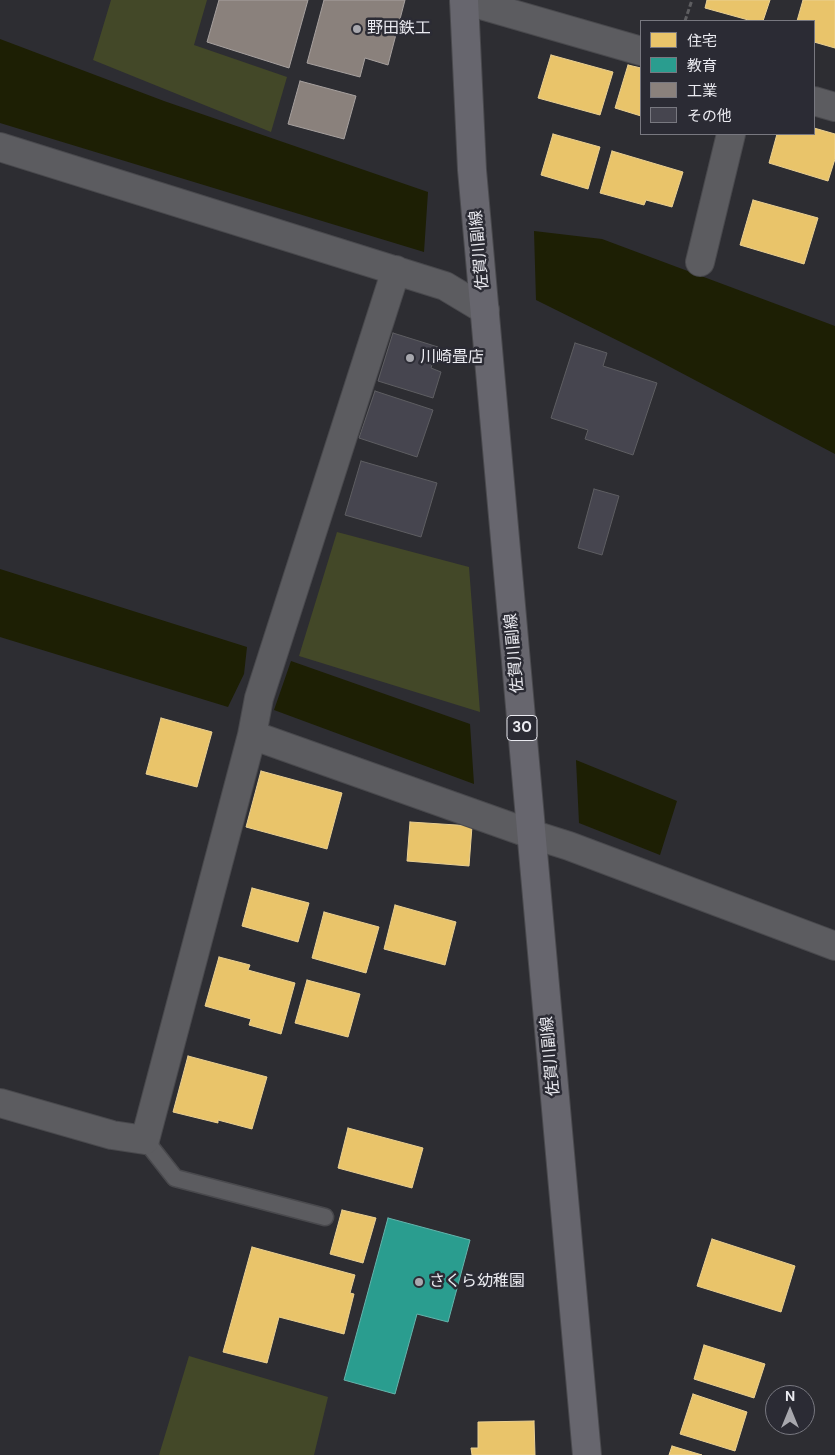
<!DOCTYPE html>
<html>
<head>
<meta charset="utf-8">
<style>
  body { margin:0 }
  #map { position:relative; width:835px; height:1455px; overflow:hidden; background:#2d2d32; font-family:"DM Sans","Noto Sans JP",sans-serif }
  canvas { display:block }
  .legend { position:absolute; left:640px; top:20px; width:175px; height:115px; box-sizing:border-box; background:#2b2b34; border:1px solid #787880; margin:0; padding:6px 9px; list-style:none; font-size:15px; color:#ebebf1 }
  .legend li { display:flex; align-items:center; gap:10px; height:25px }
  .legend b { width:25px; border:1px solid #787880 }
  .north { position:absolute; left:765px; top:1385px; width:50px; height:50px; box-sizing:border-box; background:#2b2b34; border:1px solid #787880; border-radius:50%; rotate:0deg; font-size:14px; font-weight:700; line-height:20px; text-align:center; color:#ebebf1 }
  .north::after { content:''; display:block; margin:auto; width:18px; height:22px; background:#a8a8ae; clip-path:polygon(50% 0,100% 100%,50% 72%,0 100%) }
</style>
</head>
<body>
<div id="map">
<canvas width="835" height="1455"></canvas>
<ul class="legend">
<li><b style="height:14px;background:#e9c46a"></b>住宅</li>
<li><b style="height:14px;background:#2a9d8f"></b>教育</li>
<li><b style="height:14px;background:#8a817c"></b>工業</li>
<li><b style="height:14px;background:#46454f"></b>その他</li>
</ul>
<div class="north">N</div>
</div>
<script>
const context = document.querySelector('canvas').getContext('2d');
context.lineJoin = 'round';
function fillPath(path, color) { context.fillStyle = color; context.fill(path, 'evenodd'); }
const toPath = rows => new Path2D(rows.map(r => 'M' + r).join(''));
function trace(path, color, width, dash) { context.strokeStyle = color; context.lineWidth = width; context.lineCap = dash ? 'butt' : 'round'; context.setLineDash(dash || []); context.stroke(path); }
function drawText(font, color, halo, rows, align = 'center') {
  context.font = font + ' "DM Sans","Noto Sans JP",sans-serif'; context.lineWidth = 5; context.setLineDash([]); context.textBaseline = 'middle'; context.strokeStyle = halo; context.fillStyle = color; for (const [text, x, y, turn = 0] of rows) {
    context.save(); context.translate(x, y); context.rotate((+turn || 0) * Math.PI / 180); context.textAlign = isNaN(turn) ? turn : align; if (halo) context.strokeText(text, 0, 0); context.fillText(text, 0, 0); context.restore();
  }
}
const green = toPath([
  [111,0,207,0,194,45,287,77,271,132,93,60],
  [337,532,469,567,480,712,299,656],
  [189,1356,328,1397,314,1455,159,1455]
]);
const water = toPath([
  [0,39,164,101,428,192,424,252,0,123],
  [534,231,602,239,835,326,835,454,655,359,536,300],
  [0,569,247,647,244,674,228,707,0,637],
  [291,661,470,724,474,784,274,710],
  [576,760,677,801,660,855,579,823]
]);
const homes = toPath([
  [707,0,770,0,763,21,752,21,705,8,707,0],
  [803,0,835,0,835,48,814,42,814,21,797,21,803,0],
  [551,55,613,72,600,115,538,98,551,55],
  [628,65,641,68,641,116,615,108,628,65],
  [814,128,835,134,835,159,828,181,769,163,777,134,814,134,814,128],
  [553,134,600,147,588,189,541,175,553,134],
  [612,151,683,172,672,207,646,200,644,205,600,193,612,151],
  [753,200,818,218,804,264,740,245,753,200],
  [161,718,212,732,197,787,146,774,161,718],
  [261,771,342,793,327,849,246,827,261,771],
  [410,822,472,826,469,866,407,861,410,822],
  [252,888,309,903,298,942,242,926,252,888],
  [395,905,456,922,445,965,384,949,395,905],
  [324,912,379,927,366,973,312,958,324,912],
  [219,957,250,965,248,970,295,983,281,1034,249,1025,251,1019,205,1006,219,957],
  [307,980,360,994,348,1037,295,1023,307,980],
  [188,1056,267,1077,252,1129,218,1120,218,1123,173,1112,188,1056],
  [348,1128,423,1148,412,1188,338,1168,348,1128],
  [342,1210,376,1218,363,1263,330,1254,342,1210],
  [712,1239,795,1266,781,1312,697,1286,712,1239],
  [252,1247,355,1275,350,1293,354,1294,344,1334,279,1317,267,1363,223,1352,252,1247],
  [704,1345,765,1364,754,1398,694,1379,704,1345],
  [693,1394,747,1412,735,1451,680,1434,693,1394],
  [534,1421,535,1455,472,1455,471,1448,478,1448,478,1422,534,1421],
  [672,1446,702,1455,669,1455,672,1446]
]);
const schools = toPath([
  [388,1218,470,1240,448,1322,417,1314,395,1394,344,1380,388,1218]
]);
const industry = toPath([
  [219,0,308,0,289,68,207,42,219,0],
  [324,0,405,0,388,65,365,58,360,77,307,63,324,0],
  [300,81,356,96,344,139,288,124,300,81]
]);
const building = toPath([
  [393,333,438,347,431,368,441,372,433,398,378,381,393,333],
  [575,343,607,353,603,366,657,383,633,455,585,439,588,430,551,418,575,343],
  [375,391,433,410,417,457,359,438,375,391],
  [361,461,437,483,421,537,345,515,361,461],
  [594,489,619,496,602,555,578,548,594,489]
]);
const path = toPath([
  [685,21,692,0]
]);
const lane = toPath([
  [145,1140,175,1178,325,1217]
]);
const street = toPath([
  [464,0,641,51],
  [814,101,835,107],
  [0,147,445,286,485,310],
  [700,262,731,134],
  [252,735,531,834,569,846,835,946],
  [0,1103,112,1135,145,1140,252,735,259,698,396,270]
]);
const primary = toPath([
  [464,0,472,170,587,1455]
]);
const markers = [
  [357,29,5,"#a8a8ae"],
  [410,358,5,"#a8a8ae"],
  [419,1282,5,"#a8a8ae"]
];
const shields = [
  [522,728,30]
];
const shieldNames = [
  ["30",522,728]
];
const poiNames = [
  ["野田鉄工",367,29],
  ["川崎畳店",420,358],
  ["さくら幼稚園",429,1282]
];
const streetNames = [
  ["佐賀川副線",480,250,-95],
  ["佐賀川副線",515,653,-95],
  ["佐賀川副線",551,1056,-95]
];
fillPath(green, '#434828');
fillPath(water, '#1d1f04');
fillPath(homes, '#e9c46a');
trace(homes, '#ead092', 1);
fillPath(schools, '#2a9d8f');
trace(schools, '#64b4ac', 1);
fillPath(industry, '#8a817c');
trace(industry, '#a7a19f', 1);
fillPath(building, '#46454f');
trace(building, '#5e5e62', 1);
trace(lane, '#49494d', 19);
trace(street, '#49494d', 30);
trace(primary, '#49494d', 30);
trace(path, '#5e5e61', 3, [5, 2.5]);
trace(lane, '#5c5c60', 16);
trace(street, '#5c5c60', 28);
trace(primary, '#67666e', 28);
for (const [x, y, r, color] of markers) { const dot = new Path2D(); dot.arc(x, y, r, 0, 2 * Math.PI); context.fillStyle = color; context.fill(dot); trace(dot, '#2b2b34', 2); }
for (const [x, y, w] of shields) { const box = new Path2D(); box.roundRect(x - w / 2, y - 12.5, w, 25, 4); context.fillStyle = '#2b2b34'; context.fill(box); trace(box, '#ebebf1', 1); }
drawText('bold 15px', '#ebebf1', null, shieldNames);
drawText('16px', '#ebebf1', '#2b2b34', poiNames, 'left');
drawText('16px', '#ebebf1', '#2b2b34', streetNames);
</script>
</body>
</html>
